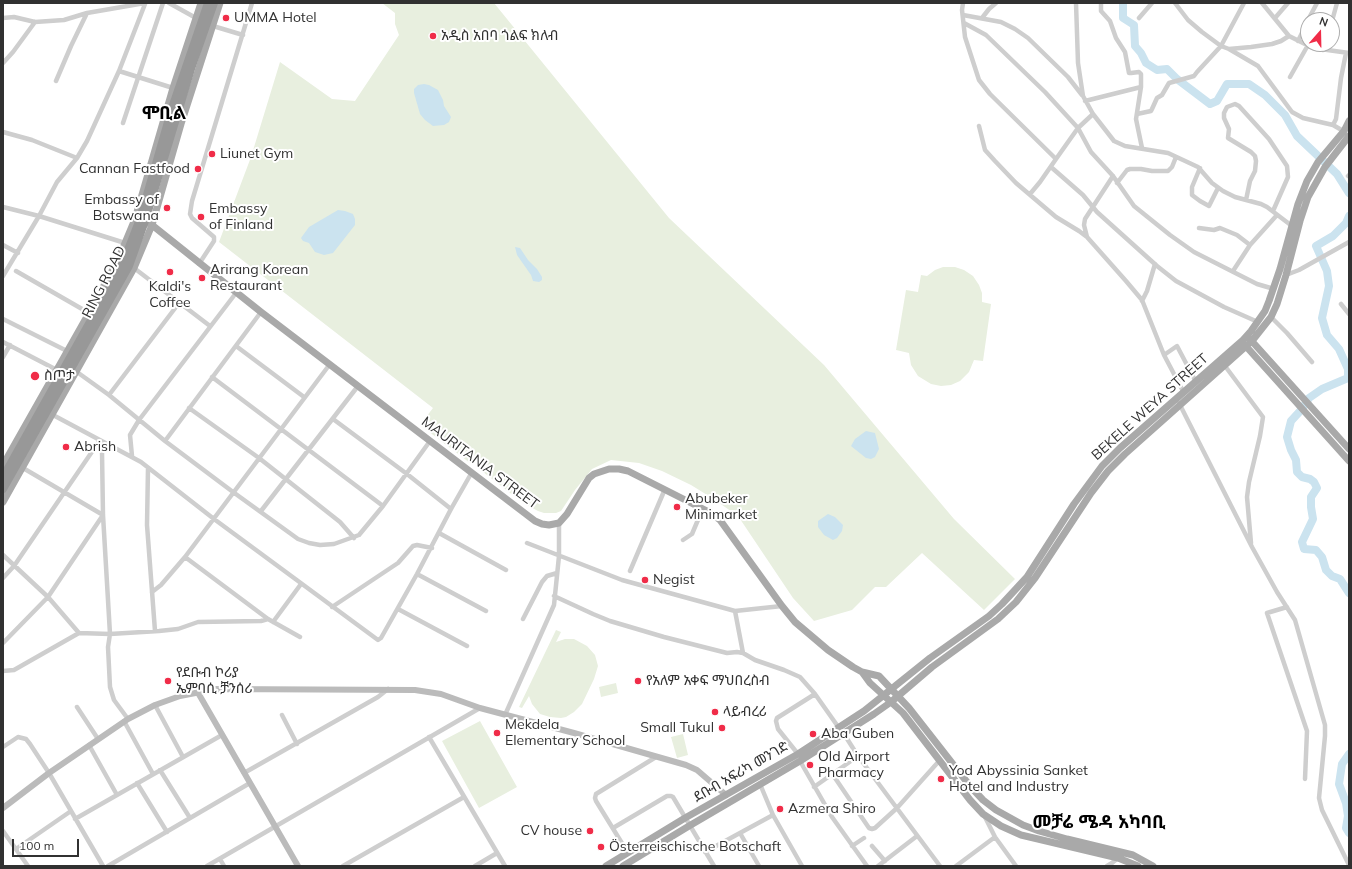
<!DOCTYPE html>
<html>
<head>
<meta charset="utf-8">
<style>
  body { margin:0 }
  #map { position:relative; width:1352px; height:869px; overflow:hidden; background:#fff; font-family:Mulish,sans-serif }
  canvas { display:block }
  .frame { position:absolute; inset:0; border:4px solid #313131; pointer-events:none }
  .north { position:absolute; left:1300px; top:12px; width:40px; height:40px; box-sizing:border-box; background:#fff; border:1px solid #adadad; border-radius:50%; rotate:20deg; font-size:11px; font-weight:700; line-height:16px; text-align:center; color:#313131 }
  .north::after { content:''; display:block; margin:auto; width:14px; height:18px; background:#f02c48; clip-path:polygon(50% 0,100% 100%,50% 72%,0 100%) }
  .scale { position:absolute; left:12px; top:839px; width:67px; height:18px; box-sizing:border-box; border:2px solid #313131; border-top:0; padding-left:5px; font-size:12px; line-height:14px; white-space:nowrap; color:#313131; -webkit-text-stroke:3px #fff; paint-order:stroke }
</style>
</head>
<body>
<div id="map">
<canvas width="1352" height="869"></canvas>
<div class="frame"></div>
<div class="north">N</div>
<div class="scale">100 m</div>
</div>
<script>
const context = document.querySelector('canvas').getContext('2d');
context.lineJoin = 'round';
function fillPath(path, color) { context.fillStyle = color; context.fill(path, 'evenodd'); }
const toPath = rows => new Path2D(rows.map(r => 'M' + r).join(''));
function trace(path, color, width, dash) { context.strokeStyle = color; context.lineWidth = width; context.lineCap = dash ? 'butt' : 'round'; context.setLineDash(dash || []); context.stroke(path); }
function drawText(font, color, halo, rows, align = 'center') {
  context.font = font + ' Mulish,"Noto Sans Ethiopic",sans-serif'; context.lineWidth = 4; context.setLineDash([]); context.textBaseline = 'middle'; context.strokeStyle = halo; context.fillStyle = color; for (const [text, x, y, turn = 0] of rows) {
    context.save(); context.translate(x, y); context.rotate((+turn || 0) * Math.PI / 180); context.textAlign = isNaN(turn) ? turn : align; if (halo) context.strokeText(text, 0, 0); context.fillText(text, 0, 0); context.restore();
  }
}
const green = toPath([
  [382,3,494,3,669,218,824,365,954,519,1015,579,984,610,922,553,886,587,875,587,852,610,814,621,793,598,738,516,712,498,691,485,662,471,639,463,611,460,592,469,575,490,561,511,556,513,544,513,538,511,523,503,478,468,477,464,474,462,470,463,420,425,433,408,219,242,251,157,280,62,332,99,355,101,399,35,395,24,395,13],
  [943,267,955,267,964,270,973,276,979,285,982,293,982,302,991,304,983,361,974,360,969,372,960,381,951,385,941,386,931,384,918,376,911,365,909,353,896,350,906,290,918,292,921,275,927,276,935,270],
  [556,630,561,632,556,642,565,639,574,639,587,646,595,655,598,666,594,679,582,704,574,712,566,717,561,718,550,717,540,714,532,704,529,696,522,708,519,707],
  [616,683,618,693,601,697,599,687],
  [480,721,517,787,479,808,442,741],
  [683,734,688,755,677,758,671,737]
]);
const water = toPath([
  [424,84,429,85,438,90,443,100,444,106,451,117,449,122,444,125,433,126,425,120,420,114,414,93,414,89,418,85],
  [338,210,345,211,353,214,355,219,355,225,333,253,324,255,315,252,309,243,303,241,301,238,309,227],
  [515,247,520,248,528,260,537,269,542,277,542,280,539,282,533,281,531,275,517,255],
  [866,431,875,433,879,449,875,457,871,459,866,458,851,446,855,439],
  [828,514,835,517,843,525,842,531,837,538,833,540,824,535,818,527,818,521]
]);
const river = toPath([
  [1123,3,1123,18,1134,25,1135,46,1141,53,1146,63,1157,70,1167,69,1177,79,1210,104,1217,101,1227,84,1249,84,1265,95,1285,115,1297,136,1337,174,1349,193],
  [1349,216,1346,223,1333,236,1316,246,1327,271,1329,286,1322,318,1327,335,1339,349,1348,369,1348,378,1322,389,1309,398,1302,409,1291,421,1287,437,1291,450,1296,460,1297,472,1302,477,1310,479,1314,482,1317,488,1311,497,1311,507,1313,519,1302,542,1304,549,1316,550,1322,557,1326,570,1332,576,1340,579,1349,593],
  [1349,754,1342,764,1339,784,1346,803,1348,816,1346,828,1349,833]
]);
const street = toPath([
  [169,3,196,18],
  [963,3,962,10,965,37,979,80,990,94,1056,159,1078,128,1093,114],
  [1076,3,1078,63,1083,96,1093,114,1114,141,1125,146,1168,153,1198,167,1212,183,1223,191,1235,197,1261,204,1267,207,1292,226],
  [1101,3,1101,11,1110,21,1116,38,1125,52,1129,73,1131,73,1139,72,1141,74,1141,87],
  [1175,3,1188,20,1202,32,1221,46,1229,49,1258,66,1292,112,1303,118,1333,125,1345,132],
  [1262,3,1289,36,1313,48,1349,53],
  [963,15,1001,22,1015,29,1028,38,1068,77,1082,95],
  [3,18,14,17,35,22,64,20,87,13,145,3],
  [982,18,989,9,996,3],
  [1139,18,1152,3],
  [1275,18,1288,3],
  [1308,20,1317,3],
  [1332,21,1337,3],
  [964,23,986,35,1045,92,1078,128,1091,152,1113,176,1134,206,1170,235,1194,252,1257,284,1274,289],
  [213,26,243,35],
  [1298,41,1308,21],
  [1229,49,1251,47,1272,44,1281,41,1289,36],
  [1323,50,1325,44],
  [3,63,13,52,35,22],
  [119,71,173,88],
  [1290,77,1308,45],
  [56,81,71,46,87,13],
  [1085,101,1141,87,1136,119,1142,148],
  [1137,114,1151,111,1152,109,1157,98,1162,95,1169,83,1187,78,1194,76,1197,72,1221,46,1244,3],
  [123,123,163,3],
  [1333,125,1336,119,1341,78,1346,53],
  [979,126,985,150,995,161,1016,183,1056,217,1079,231,1087,237,1126,281,1142,300,1164,355,1184,393],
  [3,132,32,140,77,158],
  [1051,167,1083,195,1097,212,1157,266,1176,281,1224,307,1258,322],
  [1200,168,1192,187,1192,195,1200,201,1209,206,1218,188],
  [1348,176,1349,175],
  [1117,183,1127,170,1130,169,1141,169,1152,171,1168,171,1172,167,1176,157],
  [1030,194,1040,182,1056,159],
  [1246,200,1250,181,1255,171,1256,161,1255,156,1251,152,1228,138,1229,129,1224,118,1224,113,1227,107,1235,104,1239,106,1269,139,1287,166,1288,177,1273,211],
  [3,207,39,216,125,243],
  [1199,228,1214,230,1220,228,1237,235,1250,245,1277,215],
  [1087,237,1084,225,1085,219,1113,176],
  [3,245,18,253],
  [199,264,214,241,214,237,192,218,190,214,192,201,252,3],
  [134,268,210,326],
  [16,271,89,313],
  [1233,271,1250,245],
  [1286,275,1299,270,1349,242],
  [3,276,39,216,57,182,77,158,87,141,119,71,145,4],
  [1142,301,1147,291,1155,264],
  [1341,304,1349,314],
  [1271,317,1287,333,1312,362],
  [3,319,67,351],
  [3,342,57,370],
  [236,346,304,397],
  [1164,355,1177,346,1196,382],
  [3,357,10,345],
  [1225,366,1263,417,1260,436,1249,482,1247,497,1251,543],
  [77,372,109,395,165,441,233,492,298,539,309,543,320,545,334,544,359,535,383,506,430,441],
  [212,377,383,506],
  [109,395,179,303],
  [1179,403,1252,547,1277,592,1295,620,1325,725,1325,736,1319,798,1322,810,1349,865],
  [189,408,259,458,340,522,354,538],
  [53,415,141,462,214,519,378,640,381,638,417,574,451,509,472,472],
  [333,419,407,474,451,509],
  [100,440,102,452,103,515,110,634,108,647,110,687,114,700,128,719],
  [165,441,261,312],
  [132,456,130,435,139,420,236,293],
  [148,468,147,525,155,631],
  [261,511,358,386],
  [439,533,506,570],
  [683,540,692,534,703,508],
  [527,543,622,580,735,611,782,606],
  [3,555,48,597,79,633],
  [185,557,268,619,300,637],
  [630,571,665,489],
  [417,574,486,611],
  [3,578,14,566,100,440],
  [152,592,161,585,185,557,330,364],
  [554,596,593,614,610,621,664,637,727,653,737,652,743,653,755,660,784,670,800,677,815,694,839,728],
  [332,607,398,563,413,546,417,545,432,548],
  [1287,607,1267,613,1307,731,1305,779],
  [398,609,467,646],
  [735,611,743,653],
  [523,619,542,582,547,576,557,573],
  [273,622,301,584],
  [3,643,48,597,103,515,23,468],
  [3,671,14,670,79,633,110,634,159,631,178,629,198,622,261,621,268,619],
  [155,705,183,757],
  [77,707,98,739],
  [282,715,297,744],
  [505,715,554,605,559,556,559,523],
  [124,721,153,774],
  [844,734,858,756,940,866],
  [429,737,505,866],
  [89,745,117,795],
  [3,747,18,737,26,739,30,744,49,773,103,866],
  [798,754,778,729,776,721,777,718,815,694],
  [800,761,832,817,867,866],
  [160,770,190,818],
  [244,773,378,697,388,689],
  [833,775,869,828,872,829,875,828,897,808,940,760],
  [137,783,167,832],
  [760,784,773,815,802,866],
  [814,787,858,756],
  [984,815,995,837,1016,866],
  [75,819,222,735],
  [613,828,667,796,671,796,673,797,714,866],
  [3,831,28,866],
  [740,833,759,866],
  [852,846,864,838],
  [872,846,885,861],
  [16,849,71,811],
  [705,852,773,815],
  [628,853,596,801,595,798,596,794,656,757],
  [220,859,224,866],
  [108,866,250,783],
  [207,866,480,708],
  [343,866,464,797],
  [475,866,497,853],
  [878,866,917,836],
  [956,866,995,837],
  [1107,866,1112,863,1118,858]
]);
const secondary = toPath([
  [197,691,298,866],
  [3,808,49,773,128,719,155,705,180,696,216,689,415,690,441,694,480,708,574,733,686,765,697,770,726,795]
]);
const primary = toPath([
  [140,219,152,225,261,312,535,521,542,524,549,525,559,523,567,514,589,478,594,474,609,469,619,469,628,471,711,513,720,520,782,606,795,622,828,650,853,667,862,672,879,676,909,708,970,786,983,800,996,810,1023,825,1039,831,1067,839,1133,855,1153,866],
  [1249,338,1349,449],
  [1244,344,1349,461],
  [3,465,89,313,117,262,125,243,135,219,173,88,201,3],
  [3,502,134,268,152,225,181,124,220,3],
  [862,672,870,683,903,713,970,800,983,814,1001,826,1021,835,1118,858,1138,866],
  [606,866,685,818,798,754,864,711,930,658,989,616,1002,604,1027,577,1074,504,1102,466,1120,448,1242,341,1251,331,1265,311,1269,301,1280,269,1298,204,1307,181,1318,162,1344,131,1349,121],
  [623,866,689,826,800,761,874,714,891,702,932,667,998,619,1016,602,1035,578,1091,493,1108,471,1125,454,1252,341,1271,317,1277,304,1286,275,1300,221,1308,197,1325,167,1349,136]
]);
const highway = toPath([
  [3,477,123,263,140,219,172,108,208,3],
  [3,489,129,266,145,221,191,69,214,3]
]);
const markers = [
  [226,18,4,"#f02c48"],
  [433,36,4,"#f02c48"],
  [212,154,4,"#f02c48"],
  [198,169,4,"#f02c48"],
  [167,208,4,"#f02c48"],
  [201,217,4,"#f02c48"],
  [170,272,4,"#f02c48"],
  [202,278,4,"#f02c48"],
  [35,376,5,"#f02c48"],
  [66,447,4,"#f02c48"],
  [677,507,4,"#f02c48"],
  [645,580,4,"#f02c48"],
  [168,681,4,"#f02c48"],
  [638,681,4,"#f02c48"],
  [715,712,4,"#f02c48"],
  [722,728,4,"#f02c48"],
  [497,733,4,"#f02c48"],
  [813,734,4,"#f02c48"],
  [810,765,4,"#f02c48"],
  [941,779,4,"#f02c48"],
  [780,809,4,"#f02c48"],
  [590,831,4,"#f02c48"],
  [601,847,4,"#f02c48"]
];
const poiNames = [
  ["UMMA Hotel",234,18],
  ["አዲስ አበባ ጎልፍ ክለብ",441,36],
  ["Liunet Gym",220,154],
  ["Cannan Fastfood",190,169,"right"],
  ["Embassy of",159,200,"right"],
  ["Botswana",159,216,"right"],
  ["Embassy",209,209],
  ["of Finland",209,225],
  ["Arirang Korean",210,270],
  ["Restaurant",210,286],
  ["Kaldi's",170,287,"center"],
  ["Coffee",170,303,"center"],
  ["ስጦታ",44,376],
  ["Abrish",74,447],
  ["Abubeker",685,499],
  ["Minimarket",685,515],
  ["Negist",653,580],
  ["የደቡብ ኮሪያ",176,673],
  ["ኤምባሲ ቻንሰሪ",176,689],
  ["የአለም አቀፍ ማህበረስብ",646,681],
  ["ላይብረሪ",723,712],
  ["Mekdela",505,725],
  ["Elementary School",505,741],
  ["Small Tukul",714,728,"right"],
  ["Aba Guben",821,734],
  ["Old Airport",818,757],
  ["Pharmacy",818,773],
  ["Yod Abyssinia Sanket",949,771],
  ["Hotel and Industry",949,787],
  ["Azmera Shiro",788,809],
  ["CV house",582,831,"right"],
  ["Österreischische Botschaft",609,847]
];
const streetNames = [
  ["RING ROAD",104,282,-63],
  ["BEKELE WEYA STREET",1150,407,-42],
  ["MAURITANIA STREET",480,463,37],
  ["ደቡብ አፍሪካ መንገድ",741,772,-30]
];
const districtNames = [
  ["ሞቢል",164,114],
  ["መቻሬ ሜዳ አካባቢ",1099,823]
];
fillPath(green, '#e8efdf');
fillPath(water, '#cbe3ef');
trace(river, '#cbe3ef', 8);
trace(street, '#cecece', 4.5);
trace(secondary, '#bbb', 6);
trace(primary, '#a9a9a9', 7);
trace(highway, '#989898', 8);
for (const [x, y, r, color] of markers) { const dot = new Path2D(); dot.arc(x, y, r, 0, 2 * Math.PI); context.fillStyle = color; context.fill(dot); trace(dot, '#fff', 1.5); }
drawText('14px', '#313131', '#fff', poiNames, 'left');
drawText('14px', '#313131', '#fff', streetNames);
drawText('bold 18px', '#000', '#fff', districtNames);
</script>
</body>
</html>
